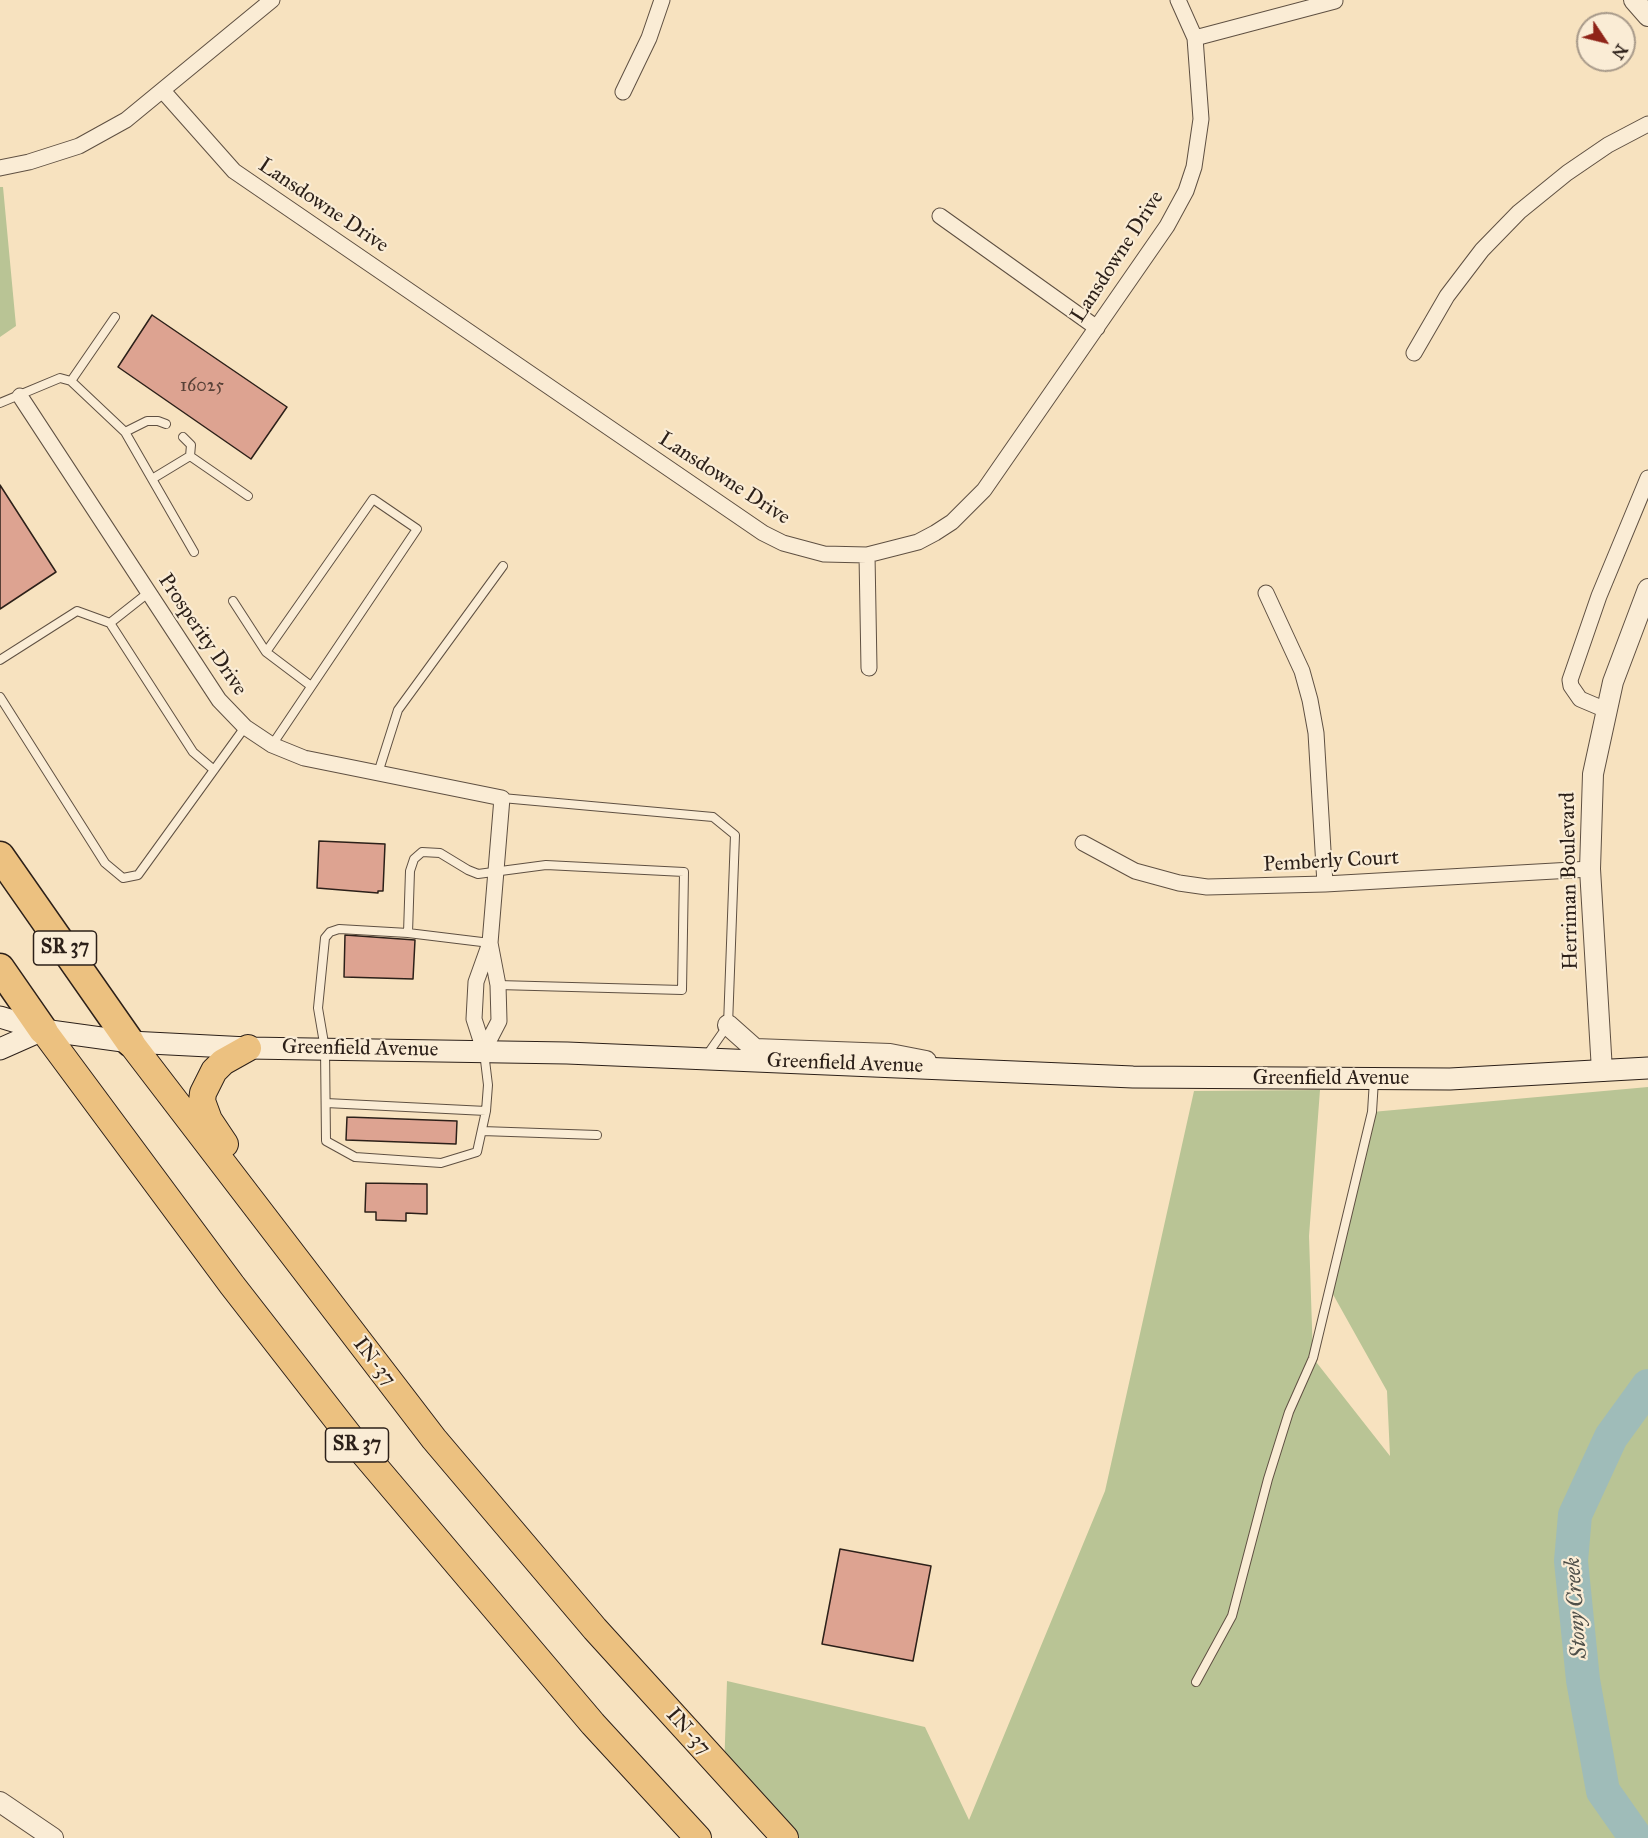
<!DOCTYPE html>
<html>
<head>
<meta charset="utf-8">
<style>
  body { margin:0 }
  #map { position:relative; width:1648px; height:1838px; overflow:hidden; background:#f7e2bf; font-family:"IM FELL Great Primer",serif }
  canvas { display:block }
  .north { position:absolute; left:1576px; top:12px; width:60px; height:60px; box-sizing:border-box; background:#faecd5; border:2px solid #a89a8a; border-radius:50%; rotate:125deg; font-size:16px; font-weight:700; line-height:24px; text-align:center; color:#2c2019 }
  .north::after { content:''; display:block; margin:auto; width:21px; height:27px; background:#8f2418; clip-path:polygon(50% 0,100% 100%,50% 72%,0 100%) }
</style>
</head>
<body>
<div id="map">
<canvas width="1648" height="1838"></canvas>
<div class="north">N</div>
</div>
<script>
const context = document.querySelector('canvas').getContext('2d');
context.lineJoin = 'round';
function fillPath(path, color) { context.fillStyle = color; context.fill(path, 'evenodd'); }
const toPath = rows => new Path2D(rows.map(r => 'M' + r).join(''));
function trace(path, color, width, dash) { context.strokeStyle = color; context.lineWidth = width; context.lineCap = dash ? 'butt' : 'round'; context.setLineDash(dash || []); context.stroke(path); }
function drawText(font, color, halo, rows, align = 'center') {
  context.font = font + ' "IM FELL Great Primer",serif'; context.lineWidth = 4.5; context.setLineDash([]); context.textBaseline = 'middle'; context.strokeStyle = halo; context.fillStyle = color; for (const [text, x, y, turn = 0] of rows) {
    context.save(); context.translate(x, y); context.rotate((+turn || 0) * Math.PI / 180); context.textAlign = isNaN(turn) ? turn : align; if (halo) context.strokeText(text, 0, 0); context.fillText(text, 0, 0); context.restore();
  }
}
const green = toPath([
  [0,187,3,187,16,326,0,337],
  [1648,1087,1648,1838,788,1838,724,1771,727,1681,925,1727,969,1820,1105,1491,1194,1091,1320,1090,1309,1236,1313,1358,1390,1456,1387,1391,1330,1289,1372,1112]
]);
const river = toPath([
  [1636,1838,1603,1791,1583,1680,1571,1561,1575,1515,1611,1437,1648,1386]
]);
const building = toPath([
  [152,315,287,407,251,459,118,367,152,315],
  [0,485,56,572,0,609,0,485],
  [319,841,385,844,383,891,378,891,378,893,317,888,319,841],
  [345,935,415,940,413,979,344,977,345,935],
  [347,1117,457,1121,456,1144,346,1140,347,1117],
  [366,1183,427,1184,427,1214,406,1213,406,1221,376,1220,376,1212,365,1212,366,1183],
  [840,1549,931,1566,913,1661,822,1644,840,1549]
]);
const service = toPath([
  [71,381,115,317],
  [0,403,60,378,71,381,125,432,194,552],
  [125,432,147,421,158,421,166,424],
  [190,456,248,496],
  [152,479,190,456,191,445,183,437],
  [233,601,266,652],
  [110,623,193,752,214,770],
  [0,660,77,611,110,623,148,593],
  [0,697,105,863,123,878,138,875,245,727],
  [272,745,417,529,373,499,266,652,311,686],
  [378,773,398,710,503,566],
  [502,798,713,817,735,835,728,1025,707,1055],
  [408,933,410,871,414,859,422,852,440,853,468,870,478,874,546,865,684,872,682,990,498,985],
  [484,1052,488,1085,486,1111,477,1152,441,1163,355,1157,326,1141,325,1049,318,1008,325,938,330,932,339,929,408,933,490,943],
  [326,1103,486,1111],
  [482,1131,597,1135],
  [1196,1682,1232,1616,1268,1479,1289,1412,1313,1358,1372,1112,1374,1080]
]);
const minor = toPath([
  [1195,38,1335,1],
  [163,91,234,171,763,533,783,543,824,554,867,555,918,542,935,533,952,522,984,490,1167,226,1186,191,1194,167,1201,119,1195,38,1178,0],
  [623,92,649,38,662,0],
  [0,168,29,162,79,146,126,120,272,0],
  [940,216,1097,328],
  [1414,353,1447,296,1482,250,1519,212,1567,173,1608,145,1648,124],
  [20,396,219,700,245,727,272,745,304,758,502,798,490,943,476,982,474,1019,484,1050],
  [867,555,869,668],
  [1266,593,1302,671,1310,700,1316,733,1325,884],
  [1606,710,1580,699,1571,686,1570,680,1599,596,1648,478],
  [1083,843,1135,871,1179,883,1207,887,1325,884,1590,869],
  [484,1050,499,1021,498,985,490,943]
]);
const tertiary = toPath([
  [1634,0,1648,16],
  [728,1025,755,1049,890,1054,926,1061],
  [1602,1071,1590,869,1593,774,1613,682,1648,589],
  [0,1802,53,1838]
]);
const secondary = toPath([
  [0,1017,43,1030,130,1042,248,1048,567,1053,1133,1077,1450,1079,1648,1068],
  [0,1049,43,1030]
]);
const trunk = toPath([
  [43,1030,232,1285,355,1443,593,1724,698,1838],
  [130,1042,434,1439,595,1629,785,1838],
  [225,1144,209,1120,202,1101,203,1093,214,1071,223,1062,248,1048]
]);
const motorway = toPath([
  [0,856,130,1042],
  [0,968,43,1030]
]);
const numberNames = [
  ["16025",202,387]
];
const shields = [
  [65,948,63],
  [357,1445,63]
];
const shieldNames = [
  ["SR 37",65,948],
  ["SR 37",357,1445]
];
const streetNames = [
  ["Lansdowne Drive",323,206,34],
  ["Lansdowne Drive",1118,257,-57],
  ["Lansdowne Drive",724,479,33],
  ["Prosperity Drive",202,635,56],
  ["Pemberly Court",1331,862,-3],
  ["Herriman Boulevard",1570,881,-91],
  ["Greenfield Avenue",360,1049,1],
  ["Greenfield Avenue",845,1064,2],
  ["Greenfield Avenue",1331,1079],
  ["IN-37",374,1362,52],
  ["IN-37",688,1732,48]
];
const waterNames = [
  ["Stony Creek",1577,1608,-94]
];
fillPath(green, '#b9c495');
trace(river, '#9fbcb9', 34);
fillPath(building, '#dda391');
trace(building, '#2c2019', 1.5);
trace(service, '#5f5042', 10);
trace(minor, '#5f5042', 17);
trace(tertiary, '#5f5042', 22);
trace(secondary, '#2c2019', 23);
trace(trunk, '#2c2019', 28);
trace(motorway, '#2c2019', 31);
trace(service, '#faecd5', 8);
trace(minor, '#faecd5', 15);
trace(tertiary, '#faecd5', 20);
trace(secondary, '#faecd5', 21);
trace(trunk, '#ecc180', 26);
trace(motorway, '#ecc180', 28);
drawText('18px', '#584137', null, numberNames);
for (const [x, y, w] of shields) { const box = new Path2D(); box.roundRect(x - w / 2, y - 17, w, 34, 4.5); context.fillStyle = '#faecd5'; context.fill(box); trace(box, '#2c2019', 1.5); }
drawText('bold 20px', '#2c2019', null, shieldNames);
drawText('21px', '#2c2019', '#faecd5', streetNames);
drawText('italic 22px', '#4e4f49', '#faecd5', waterNames);
</script>
</body>
</html>
